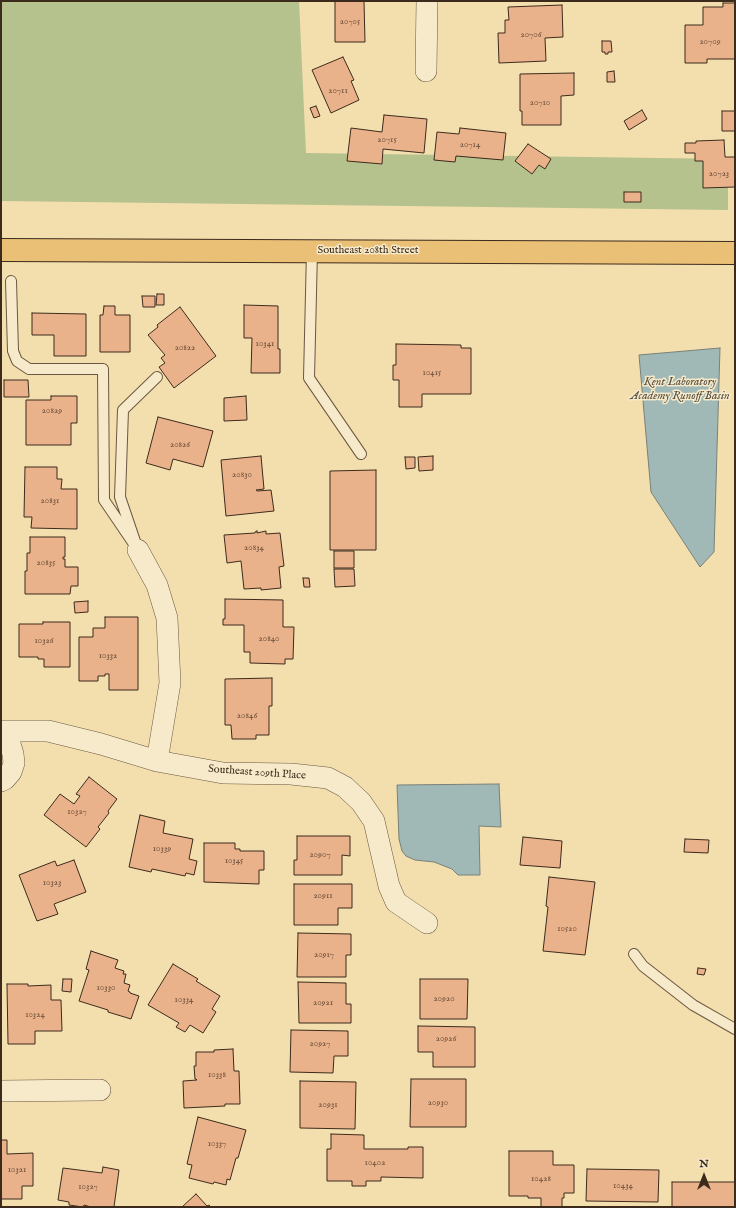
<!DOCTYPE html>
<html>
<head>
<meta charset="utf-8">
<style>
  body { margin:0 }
  #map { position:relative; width:736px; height:1208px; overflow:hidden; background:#f3dead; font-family:"IM FELL English",serif }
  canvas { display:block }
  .frame { position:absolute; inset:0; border:2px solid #3c2b1c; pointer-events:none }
  .north { position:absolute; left:684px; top:1156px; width:40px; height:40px; -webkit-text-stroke:3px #f7eaca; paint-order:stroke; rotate:0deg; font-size:11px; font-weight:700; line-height:16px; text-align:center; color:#3c2b1c }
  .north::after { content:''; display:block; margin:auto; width:14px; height:18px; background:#3c2b1c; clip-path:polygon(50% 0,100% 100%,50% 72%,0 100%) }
</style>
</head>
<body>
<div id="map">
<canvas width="736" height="1208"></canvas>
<div class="frame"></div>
<div class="north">N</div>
</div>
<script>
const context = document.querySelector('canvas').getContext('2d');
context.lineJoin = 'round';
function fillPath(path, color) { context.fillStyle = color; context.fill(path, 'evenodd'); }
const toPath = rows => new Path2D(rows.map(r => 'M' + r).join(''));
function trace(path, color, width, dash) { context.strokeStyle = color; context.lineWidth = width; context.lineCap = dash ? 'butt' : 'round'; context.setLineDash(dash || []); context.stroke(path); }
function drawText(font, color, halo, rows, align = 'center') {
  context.font = font + ' "IM FELL English",serif'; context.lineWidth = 3; context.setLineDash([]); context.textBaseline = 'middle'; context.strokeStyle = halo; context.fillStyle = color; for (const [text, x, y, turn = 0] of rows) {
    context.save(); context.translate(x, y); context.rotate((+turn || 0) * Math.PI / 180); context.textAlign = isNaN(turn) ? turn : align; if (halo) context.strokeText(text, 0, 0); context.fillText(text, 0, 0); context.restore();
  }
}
const green = toPath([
  [1,1,299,1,306,153,728,159,728,210,1,201]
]);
const water = toPath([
  [720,348,714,552,700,567,651,492,639,355,720,348],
  [499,784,501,827,479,826,480,875,458,875,452,869,434,862,415,860,406,856,402,851,399,839,397,785,499,784]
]);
const building = toPath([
  [335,1,364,1,365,42,335,42,335,1],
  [723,3,735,3,735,59,707,59,707,63,685,63,685,25,703,25,703,7,723,7,723,3],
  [562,5,563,37,545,38,546,61,499,63,498,33,505,33,505,20,509,20,508,7,562,5],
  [602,41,611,41,612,52,608,52,608,54,605,54,605,52,602,52,602,41],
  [343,57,354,80,351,81,359,100,331,113,312,70,343,57],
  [614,71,615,82,607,82,607,72,614,71],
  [574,73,574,95,561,96,561,125,522,125,522,111,520,111,520,74,574,73],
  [316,106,320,116,314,118,310,108,316,106],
  [642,110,647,119,629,130,624,121,642,110],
  [722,111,735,111,735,131,722,131,722,111],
  [384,115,427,119,424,153,383,149,382,164,347,161,351,128,382,132,384,115],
  [460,128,506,133,503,160,456,156,455,162,434,160,437,132,459,134,460,128],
  [724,140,725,157,735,157,735,187,703,188,703,161,695,161,695,153,685,153,685,143,696,143,696,141,724,140],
  [528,144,551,159,545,169,539,165,532,174,515,161,528,144],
  [624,192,641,192,641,202,624,202,624,192],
  [157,294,164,294,164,305,156,305,157,294],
  [142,296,155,296,155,307,143,307,142,296],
  [244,305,278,306,278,349,280,349,280,373,251,373,252,338,244,338,244,305],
  [104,306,115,306,115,315,130,315,130,352,100,352,100,315,103,315,104,306],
  [180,307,216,356,174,388,159,367,165,363,161,358,165,355,148,335,158,327,157,325,180,307],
  [32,313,86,314,86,356,54,356,54,335,32,335,32,313],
  [396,344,461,345,461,348,471,348,471,394,422,394,422,407,399,407,399,380,393,380,393,365,396,365,396,344],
  [4,380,28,380,29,397,4,397,4,380],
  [51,396,77,396,77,423,71,423,71,445,26,445,26,400,51,400,51,396],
  [246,396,247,420,224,421,224,398,246,396],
  [158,417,213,431,203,467,173,459,170,470,146,463,158,417],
  [261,456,264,489,256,490,257,491,271,490,274,511,226,516,221,460,261,456],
  [433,456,433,470,419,471,418,457,433,456],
  [405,457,415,457,415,468,406,469,405,457],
  [25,467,57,467,57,479,62,479,61,489,77,489,77,529,31,528,32,517,24,517,25,467],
  [376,470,376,550,330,550,330,471,376,470],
  [257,531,257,533,266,531,266,534,280,533,284,566,279,567,281,588,261,590,261,588,244,589,241,561,227,563,224,535,255,533,255,532,257,531],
  [30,537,65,537,65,557,63,557,63,559,65,559,65,567,78,567,78,586,71,586,70,594,25,594,25,571,27,571,27,553,30,553,30,537],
  [334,551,354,551,354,568,334,568,334,551],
  [334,569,354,569,355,586,335,587,334,569],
  [303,578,309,578,310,587,304,587,303,578],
  [225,599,283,600,283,627,294,627,293,659,285,659,285,664,250,663,250,652,244,652,244,625,223,625,223,619,225,619,225,599],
  [88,601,88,612,75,613,74,602,88,601],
  [105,617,138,617,138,690,109,690,109,674,105,674,105,676,98,676,98,681,79,681,79,637,93,637,93,628,105,628,105,617],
  [43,622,70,622,70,667,44,667,44,659,38,659,38,657,19,657,19,624,43,624,43,622],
  [272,678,272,706,269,706,269,735,256,735,256,739,232,739,231,725,225,725,225,679,272,678],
  [89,777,117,799,108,811,109,813,98,827,100,829,86,847,44,815,60,794,74,804,80,796,76,794,89,777],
  [140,815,165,821,163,833,193,839,189,859,197,861,194,875,186,873,185,876,152,869,151,872,129,867,140,815],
  [297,836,350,836,350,856,342,855,342,875,294,875,294,860,297,860,297,836],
  [523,837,562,841,560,868,520,865,523,837],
  [685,839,709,840,708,853,684,852,685,839],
  [204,843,235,843,235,849,240,849,240,851,264,851,264,870,259,870,259,884,204,882,204,843],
  [74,860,86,892,54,904,58,914,37,921,19,875,55,861,57,866,74,860],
  [549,877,595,882,585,955,543,951,548,907,546,906,549,877],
  [294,884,352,884,352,908,338,908,338,925,294,925,294,884],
  [298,933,351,934,351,955,346,955,346,977,297,977,298,933],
  [91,951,118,960,115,968,124,971,123,974,126,974,124,983,130,985,128,991,130,992,130,993,139,996,131,1019,108,1012,108,1010,79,1001,89,970,86,969,91,951],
  [173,964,198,979,196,981,220,996,212,1009,216,1012,203,1033,190,1025,185,1032,176,1027,179,1023,148,1005,173,964],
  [698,968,706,969,704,975,697,974,698,968],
  [63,979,72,979,71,992,62,991,63,979],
  [420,979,468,979,467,1019,420,1019,420,979],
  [298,982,346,983,346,1004,351,1004,351,1023,299,1023,298,982],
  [7,984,28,984,28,986,51,985,51,1000,61,1000,62,1031,35,1031,35,1044,8,1044,7,984],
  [418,1026,475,1027,475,1067,433,1067,433,1052,418,1052,418,1026],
  [291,1030,348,1031,348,1056,334,1056,333,1073,290,1072,291,1030],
  [233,1049,234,1071,239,1071,240,1104,225,1104,225,1106,184,1108,183,1081,197,1080,196,1079,195,1079,194,1066,196,1066,196,1052,214,1052,214,1050,233,1049],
  [411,1079,466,1079,466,1127,410,1127,411,1079],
  [300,1081,356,1082,355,1129,300,1128,300,1081],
  [198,1117,246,1130,238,1158,236,1158,230,1180,227,1179,226,1185,214,1182,213,1184,189,1178,192,1165,187,1164,198,1117],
  [331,1134,364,1135,364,1149,408,1149,408,1147,423,1147,423,1178,381,1177,381,1181,366,1181,366,1186,352,1186,352,1181,327,1181,327,1149,331,1149,331,1134],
  [1,1140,7,1140,7,1154,33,1153,33,1186,22,1186,22,1199,1,1199,1,1140],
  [509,1151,553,1151,553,1165,574,1165,574,1193,564,1193,564,1198,562,1198,562,1207,541,1207,541,1198,528,1198,528,1196,509,1196,509,1151],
  [103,1167,119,1170,114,1207,91,1207,84,1205,83,1207,69,1205,69,1202,58,1200,63,1168,102,1173,103,1167],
  [587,1169,659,1170,658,1202,586,1201,587,1169],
  [672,1182,735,1182,735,1207,672,1207,672,1182],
  [196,1194,207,1206,209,1205,211,1207,182,1207,196,1194]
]);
const service = toPath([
  [312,251,309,378,361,454],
  [11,281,13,351,17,361,29,369,103,369,104,500,138,550,120,497,123,410,157,377],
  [634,954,643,966,693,1005,735,1029]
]);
const minor = toPath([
  [426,71,427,1],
  [138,550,157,585,167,618,170,683,157,761],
  [1,731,48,731,101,744,157,761,223,773,291,774,328,778,345,787,361,802,374,821,389,886,396,902,427,923],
  [1,781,5,779,11,772,14,763,13,754,6,731],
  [1,1091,100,1090]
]);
const primary = toPath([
  [1,250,735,253]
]);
const numberNames = [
  ["20705",350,22],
  ["20706",531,35],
  ["20709",710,42],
  ["20711",338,91],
  ["20710",540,103],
  ["20715",387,140],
  ["20714",470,145],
  ["20723",719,174],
  ["10341",265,344],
  ["20822",185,348],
  ["10415",432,373],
  ["20829",52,411],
  ["20826",180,445],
  ["20830",242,475],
  ["20831",50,501],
  ["20834",254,548],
  ["20835",46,563],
  ["20840",269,639],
  ["10326",44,641],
  ["10332",108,656],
  ["20846",247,716],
  ["10327",77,812],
  ["10339",162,849],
  ["20907",320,855],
  ["10345",234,861],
  ["10323",52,883],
  ["20911",323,896],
  ["10520",567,929],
  ["20917",324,955],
  ["10330",106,988],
  ["20920",444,999],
  ["10334",184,1000],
  ["20921",323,1003],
  ["10324",35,1015],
  ["20926",446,1039],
  ["20927",320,1044],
  ["10338",217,1075],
  ["20930",438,1103],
  ["20931",328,1105],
  ["10337",217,1144],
  ["10402",375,1163],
  ["10321",17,1170],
  ["10428",541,1179],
  ["10434",623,1186],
  ["10327",88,1187]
];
const streetNames = [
  ["Southeast 208th Street",368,251],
  ["Southeast 209th Place",257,773,4]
];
const waterNames = [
  ["Kent Laboratory",680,383],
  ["Academy Runoff Basin",680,397]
];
fillPath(green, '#b5c28e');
fillPath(water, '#a1b9b6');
trace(water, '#798078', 1);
fillPath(building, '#eab28b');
trace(building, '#3c2b1c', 1);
trace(service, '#6a5840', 12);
trace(minor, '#6a5840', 22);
trace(primary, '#3c2b1c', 24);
trace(service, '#f7eaca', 10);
trace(minor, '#f7eaca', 21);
trace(primary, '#eabf76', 22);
drawText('9px', '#684d38', null, numberNames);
drawText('11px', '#3c2b1c', '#f7eaca', streetNames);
drawText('italic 12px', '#554e42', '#f7eaca', waterNames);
</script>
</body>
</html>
